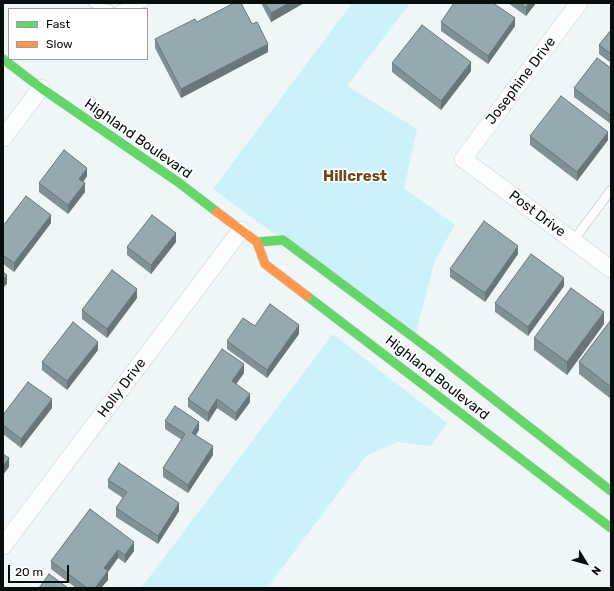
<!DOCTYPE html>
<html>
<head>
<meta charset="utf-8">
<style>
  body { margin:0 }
  #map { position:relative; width:614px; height:591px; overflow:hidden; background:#eef6f8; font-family:Rubik,sans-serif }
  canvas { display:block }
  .frame { position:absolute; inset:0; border:4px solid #080d0e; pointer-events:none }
  .legend { position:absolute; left:8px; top:8px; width:140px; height:52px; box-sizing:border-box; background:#fff; border:1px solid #9c9e9f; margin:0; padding:5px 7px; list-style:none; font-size:12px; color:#080d0e }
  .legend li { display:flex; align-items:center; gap:8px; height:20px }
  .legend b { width:20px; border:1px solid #9c9e9f }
  .north { position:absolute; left:566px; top:543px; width:40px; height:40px; -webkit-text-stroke:3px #fff; paint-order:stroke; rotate:127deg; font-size:11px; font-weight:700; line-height:16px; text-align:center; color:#080d0e }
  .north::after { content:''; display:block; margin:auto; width:14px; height:18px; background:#080d0e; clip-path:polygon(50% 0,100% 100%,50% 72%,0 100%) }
  .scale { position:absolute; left:8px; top:565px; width:61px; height:18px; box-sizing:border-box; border:2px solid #080d0e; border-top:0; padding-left:5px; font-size:12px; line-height:14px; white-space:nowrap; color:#080d0e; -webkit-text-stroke:3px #fff; paint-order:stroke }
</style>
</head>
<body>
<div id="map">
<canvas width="614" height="591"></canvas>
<div class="frame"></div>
<ul class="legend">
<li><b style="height:5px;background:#63d668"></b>Fast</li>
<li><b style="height:5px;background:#ff974d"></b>Slow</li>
</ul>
<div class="north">N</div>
<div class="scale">20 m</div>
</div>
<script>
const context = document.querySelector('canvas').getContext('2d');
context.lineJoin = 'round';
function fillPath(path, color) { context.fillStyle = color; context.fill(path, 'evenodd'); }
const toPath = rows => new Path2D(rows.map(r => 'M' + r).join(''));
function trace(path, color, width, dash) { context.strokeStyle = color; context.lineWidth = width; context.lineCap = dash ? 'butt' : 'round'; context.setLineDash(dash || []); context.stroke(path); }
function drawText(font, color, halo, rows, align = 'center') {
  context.font = font + ' Rubik,sans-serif'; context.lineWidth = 3.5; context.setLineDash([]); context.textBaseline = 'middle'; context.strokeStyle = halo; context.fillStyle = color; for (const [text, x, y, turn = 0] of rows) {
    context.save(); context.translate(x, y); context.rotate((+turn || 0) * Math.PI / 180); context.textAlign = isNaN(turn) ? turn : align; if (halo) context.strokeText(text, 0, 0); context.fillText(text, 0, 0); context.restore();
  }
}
const green = toPath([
  [352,3,410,3,347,86,417,129,404,188,455,225,435,260,415,336,213,189],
  [333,334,447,423,431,446,397,442,366,456,267,588,141,588]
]);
const lane = toPath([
  [93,3,102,8,109,9],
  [120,9,144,3],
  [573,241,611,190]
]);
const street = toPath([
  [579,3,463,159,611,269],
  [3,138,41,88],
  [3,546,241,230]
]);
const fast = toPath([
  [3,59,41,88,178,182,217,212],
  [257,242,283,240,436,354,611,491],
  [307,296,611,528]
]);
const slow = toPath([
  [217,212,257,242,265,264,307,296]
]);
const wall = toPath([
  [261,3,304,3,271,22],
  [508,3,536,3,526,16],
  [197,22,268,52,181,98,155,48,155,39],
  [441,22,515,26,488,64,441,31],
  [611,30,611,63,599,54,599,45],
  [392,63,471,71,441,110,392,72],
  [611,68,611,124,574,97,574,88],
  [530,136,608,140,577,181,530,145],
  [87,176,83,182,85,192,68,214,39,192,39,183],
  [51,223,14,272,3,264,3,226],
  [176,242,151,274,127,255,127,247],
  [518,254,485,302,450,277,450,269],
  [564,286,528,336,495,312,495,303],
  [137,298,107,338,82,319,82,310],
  [611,320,611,399,579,374,579,362],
  [604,324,567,375,534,350,534,338],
  [299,334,267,378,227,349,227,341],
  [98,350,67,390,42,370,42,362],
  [244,373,236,384,250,402,236,421,217,408,208,422,188,407,188,399],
  [52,408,21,448,3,434,3,415],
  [165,421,199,430,196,435,213,455,188,493,163,477,163,468,182,440,165,429],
  [108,480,179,511,158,544,116,517,116,508,123,498,108,488],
  [90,509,134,551,125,563,118,558,108,572,108,580,101,588,76,588,51,569,51,561]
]);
const shadedWall = toPath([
  [289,3,304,3,271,22,271,13],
  [529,3,536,3,526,16,526,8],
  [515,18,515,26,488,64,488,56],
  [268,44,268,52,181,98,181,89],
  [471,62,471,71,441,110,441,101],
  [608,132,608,140,577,181,577,172],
  [87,168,87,176,79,188,79,179],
  [85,183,85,192,68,214,68,205],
  [51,215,51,223,14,272,14,263],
  [176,233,176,242,151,274,151,265],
  [518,246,518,254,485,302,485,293],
  [7,275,7,284,3,288,3,280],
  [564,278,564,286,528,336,528,327],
  [137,289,137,298,107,338,107,329],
  [604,312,604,324,567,375,567,362],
  [299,325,299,334,267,378,267,370],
  [98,342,98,350,67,390,67,381],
  [244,364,244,373,232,390,232,381],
  [250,394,250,402,236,421,236,413],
  [52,399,52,408,21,448,21,439],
  [217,399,217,408,208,422,208,413],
  [199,422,199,430,192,441,192,433],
  [213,446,213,455,188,493,188,485],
  [9,458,9,467,3,475,3,466],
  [179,503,179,511,158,544,158,536],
  [134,542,134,551,125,563,125,555],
  [118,550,118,558,108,572,108,580,101,588,95,588,104,568]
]);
const building = toPath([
  [234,3,241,3,252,24,257,22,268,44,181,89,155,39,195,19,197,22,234,3],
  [265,3,289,3,271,13,265,3],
  [454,3,493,3,515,18,488,56,441,22,454,3],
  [520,3,529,3,526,8,520,3],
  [422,25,471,62,441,101,392,63,422,25],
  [611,30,611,54,599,45,611,30],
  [597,58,611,68,611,116,574,88,597,58],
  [561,96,608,132,577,172,530,136,561,96],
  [64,150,87,168,79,179,85,183,68,205,39,183,64,150],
  [26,196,51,215,14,263,3,255,3,226,26,196],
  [152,215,176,233,151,265,127,247,152,215],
  [484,221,518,246,485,293,450,269,484,221],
  [531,254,564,278,528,327,495,303,531,254],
  [112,270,137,289,107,329,82,310,112,270],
  [3,272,7,275,3,280,3,272],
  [571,288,604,312,567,362,534,338,571,288],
  [270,304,299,325,267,370,227,341,243,318,255,326,270,304],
  [611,320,611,387,579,362,611,320],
  [73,322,98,342,67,381,42,362,73,322],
  [222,349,244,364,232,381,250,394,236,413,217,399,208,413,188,399,222,349],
  [28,382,52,399,21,439,3,425,3,415,28,382],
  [175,406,199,422,192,433,213,446,188,485,163,468,185,434,165,421,175,406],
  [3,454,9,458,3,466,3,454],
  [119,463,179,503,158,536,116,508,127,492,108,480,119,463],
  [90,509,134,542,125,555,118,550,104,568,108,571,95,588,87,588,51,561,90,509],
  [49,574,68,588,39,588,49,574]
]);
const streetNames = [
  ["Josephine Drive",521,81,-53],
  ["Highland Boulevard",138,139,35],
  ["Post Drive",537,214,37],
  ["Highland Boulevard",437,378,38],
  ["Holly Drive",122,388,-53]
];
const neighbourhoodNames = [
  ["Hillcrest",355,177]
];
fillPath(green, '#cbf1fb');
trace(lane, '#cdd3d5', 10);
trace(street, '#cdd3d5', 18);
trace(fast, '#cdd3d5', 10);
trace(slow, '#cdd3d5', 10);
trace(lane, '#fcfefe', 8);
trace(street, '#fcfefe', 17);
trace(fast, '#63d668', 9);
trace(slow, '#ff974d', 9);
fillPath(wall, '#809196');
fillPath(shadedWall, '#68767a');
fillPath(building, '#95a9ae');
trace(building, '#68767a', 1);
drawText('14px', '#080d0e', '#fff', streetNames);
drawText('bold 15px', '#6e4619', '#fff', neighbourhoodNames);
</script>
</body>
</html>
